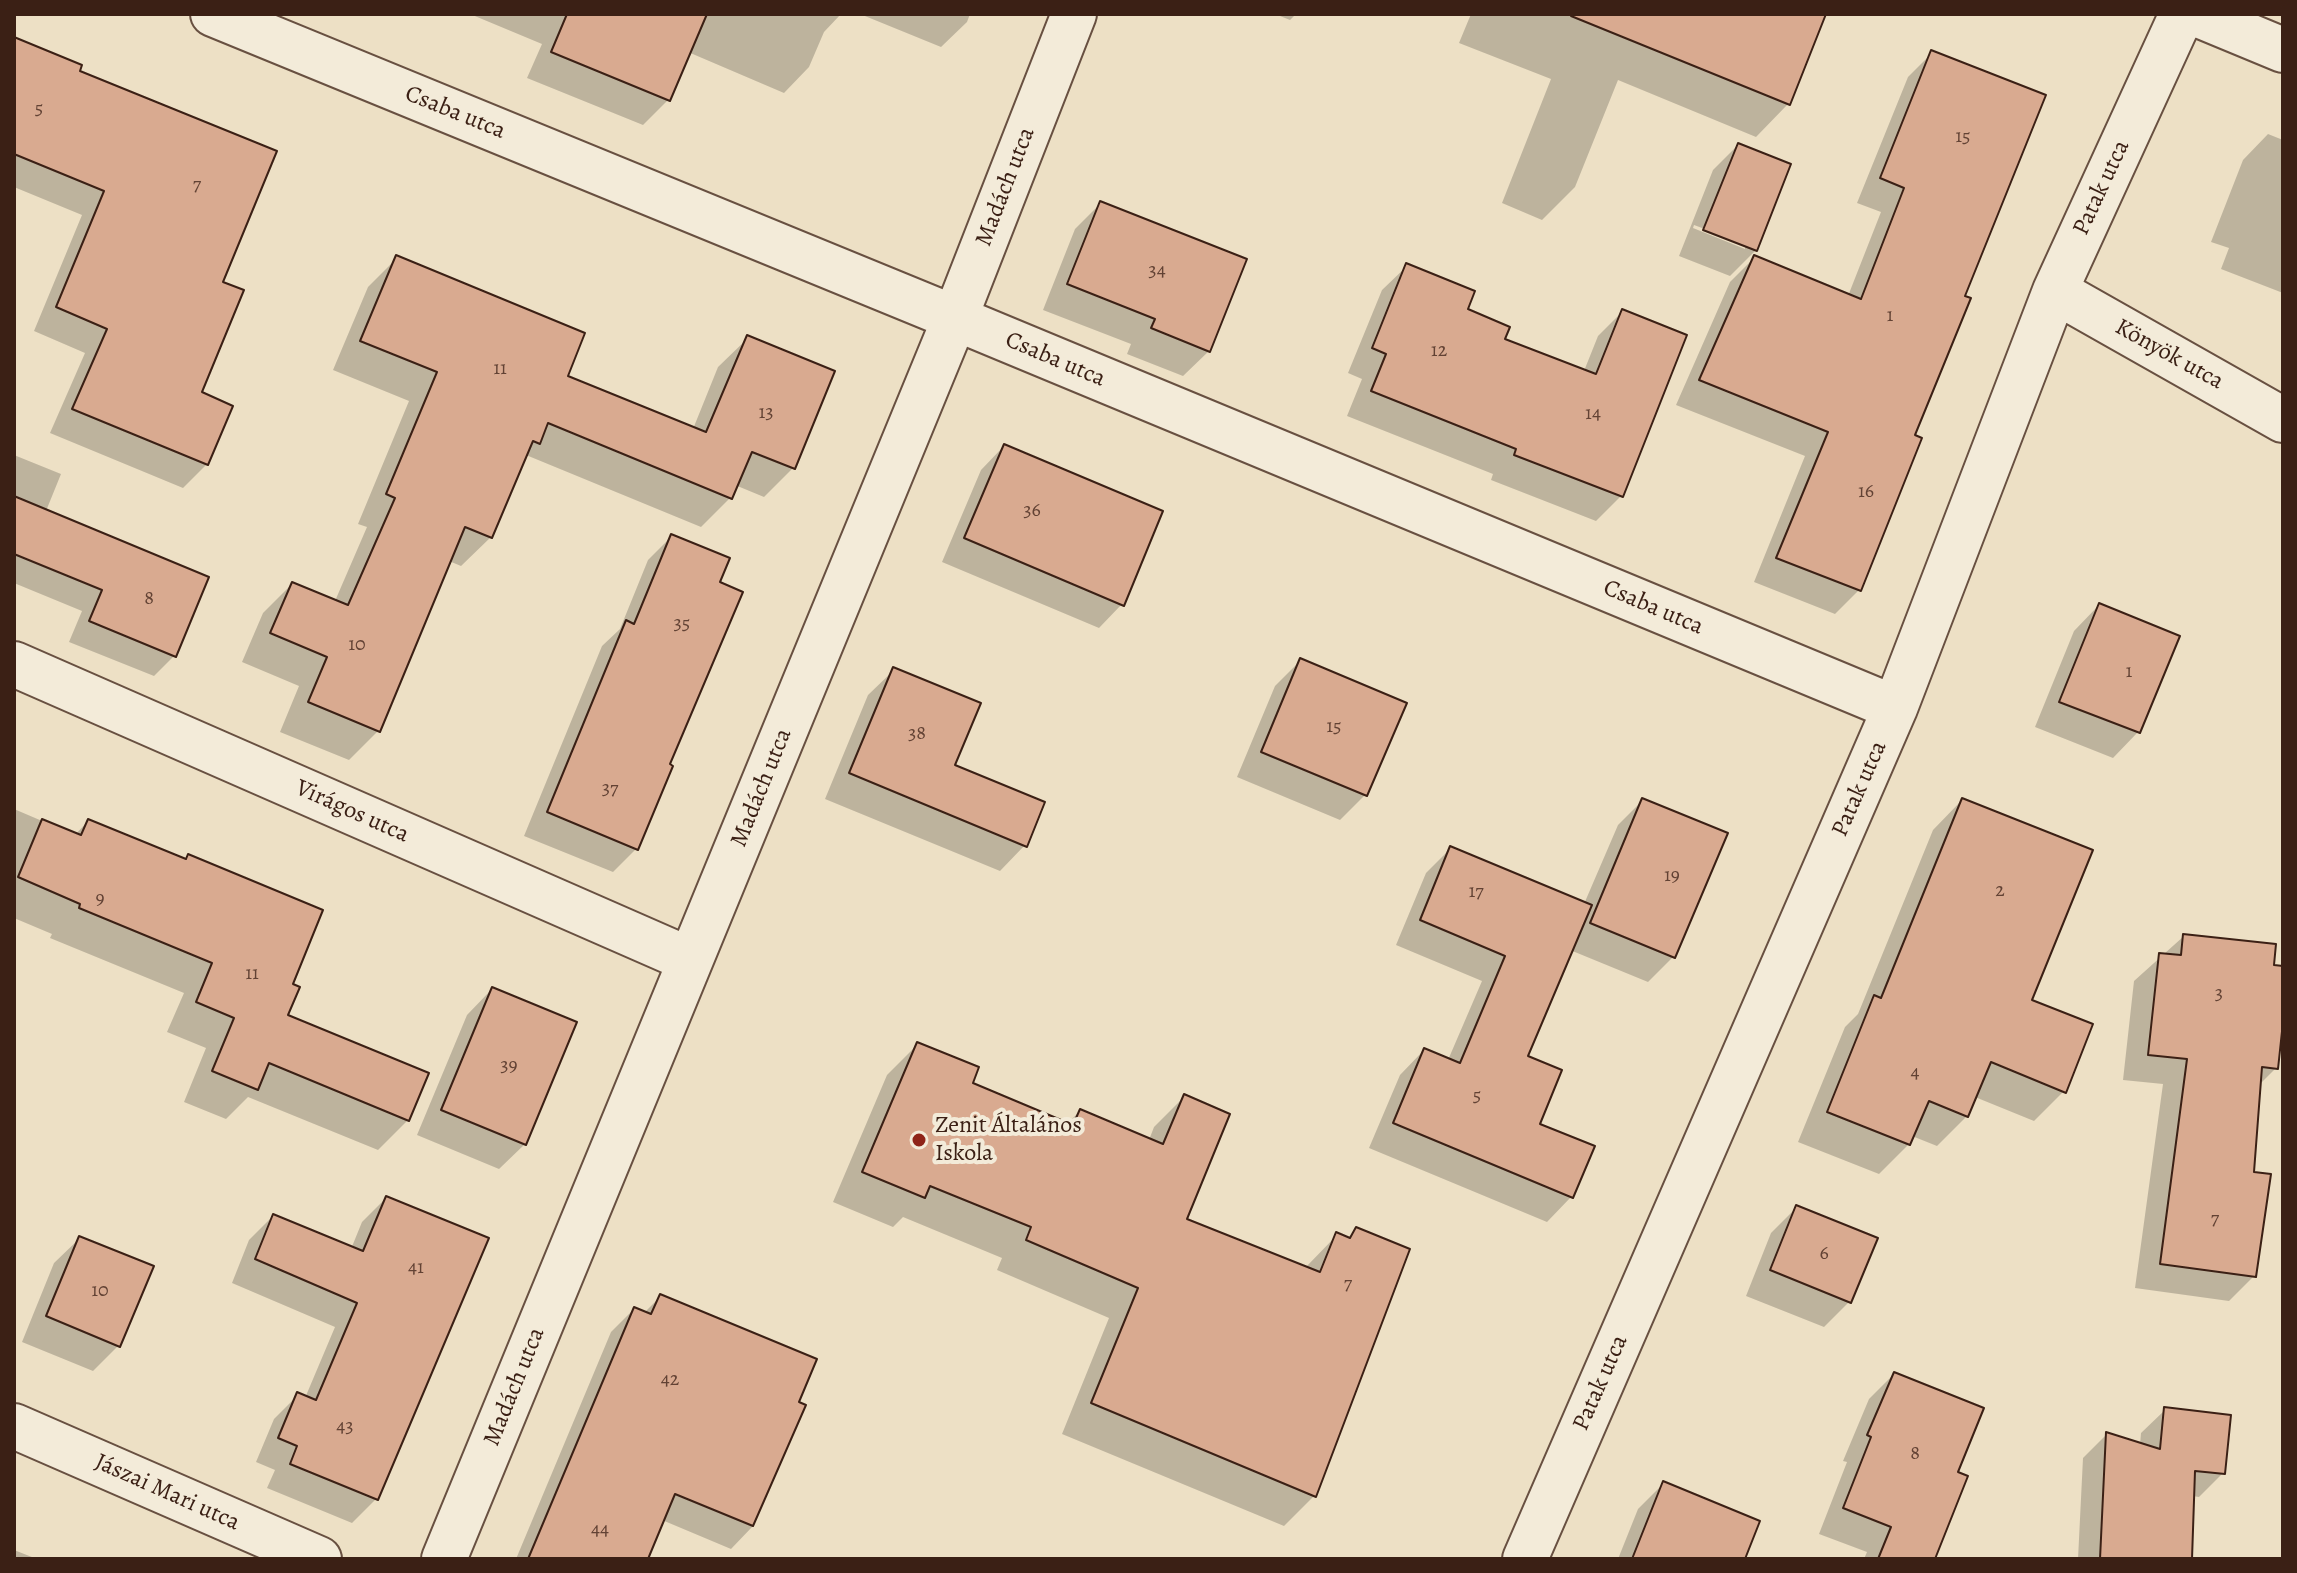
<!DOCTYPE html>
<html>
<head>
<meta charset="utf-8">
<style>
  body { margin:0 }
  #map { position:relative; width:2297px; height:1573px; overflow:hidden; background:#ede0c5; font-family:Alegreya,serif }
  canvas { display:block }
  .frame { position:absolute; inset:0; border:16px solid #3b2015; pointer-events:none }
</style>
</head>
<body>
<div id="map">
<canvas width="2297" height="1573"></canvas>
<div class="frame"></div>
</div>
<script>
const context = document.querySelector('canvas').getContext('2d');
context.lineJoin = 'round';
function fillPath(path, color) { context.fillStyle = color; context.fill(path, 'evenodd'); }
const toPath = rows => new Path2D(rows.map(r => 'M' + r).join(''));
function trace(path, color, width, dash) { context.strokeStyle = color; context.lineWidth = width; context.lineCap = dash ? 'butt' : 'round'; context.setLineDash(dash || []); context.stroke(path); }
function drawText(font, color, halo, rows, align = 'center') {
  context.font = font + ' Alegreya,serif'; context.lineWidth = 8; context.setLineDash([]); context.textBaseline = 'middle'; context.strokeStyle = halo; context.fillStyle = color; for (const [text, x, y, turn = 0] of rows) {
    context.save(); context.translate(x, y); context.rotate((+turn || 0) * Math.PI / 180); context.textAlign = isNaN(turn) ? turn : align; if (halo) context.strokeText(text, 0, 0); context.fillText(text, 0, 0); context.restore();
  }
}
const shadow = toPath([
  [470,14,841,14,824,32,809,67,784,93,688,52,668,100,643,125,527,78,542,44],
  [860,14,970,14,967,22,941,47],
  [1275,14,1296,14,1290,20],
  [1471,14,1824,14,1788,104,1756,137,1618,80,1575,187,1542,220,1502,203,1551,79,1459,43],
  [14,39,77,72,221,283,200,394,207,464,183,488,50,433,85,353,34,331,82,215,14,187],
  [1932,53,1963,298,1859,590,1835,614,1754,582,1805,456,1676,405,1730,282,1754,258,1848,296,1881,212,1857,203,1908,77],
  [2268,134,2283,140,2283,293,2221,269,2229,248,2211,242,2243,160],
  [1738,145,1756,250,1730,276,1679,256,1713,170],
  [1694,225,1745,244,1745,249,1693,228],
  [1100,204,1209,351,1183,376,1127,354,1131,344,1043,310,1075,229],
  [397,258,565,377,693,429,718,367,748,338,793,468,764,497,735,485,730,498,701,527,526,455,491,537,461,566,449,561,378,731,349,760,280,732,299,686,242,662,263,613,292,584,335,601,367,527,358,524,409,401,333,370,368,287],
  [1407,266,1502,340,1584,371,1598,336,1623,311,1621,496,1596,521,1491,480,1493,474,1347,416,1362,379,1348,373,1382,290],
  [1004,446,1122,604,1099,628,942,562,981,470],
  [14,455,61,474,46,511,175,655,154,676,69,642,82,611,14,583],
  [672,536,717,583,668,766,636,849,613,872,524,836,602,646,620,629,648,560],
  [2099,605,2138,732,2113,758,2035,727,2074,631],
  [1300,661,1365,795,1340,820,1237,777,1275,686],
  [894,670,952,766,1025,845,1000,871,825,799,868,695],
  [1643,800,1673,957,1648,982,1570,950,1526,1057,1538,1125,1571,1197,1547,1222,1369,1148,1400,1075,1424,1050,1448,1060,1482,981,1396,945,1426,873,1451,848,1584,904,1618,825],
  [1962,800,2029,1002,2064,1091,2034,1121,1975,1097,1967,1116,1937,1146,1912,1136,1909,1144,1879,1174,1798,1142,1845,1027,1858,1014,1933,830],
  [14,809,75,835,88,821,290,985,286,1016,408,1120,378,1150,248,1097,226,1119,184,1102,206,1048,167,1032,184,993,50,938,52,934,14,918],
  [2184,936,2272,966,2283,968,2283,1004,2276,1068,2259,1085,2251,1173,2254,1276,2229,1301,2135,1288,2163,1084,2123,1080,2134,981],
  [492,989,525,1144,499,1169,417,1135,467,1015],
  [918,1044,970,1084,1067,1124,1080,1111,1149,1140,1154,1127,1184,1097,1184,1220,1305,1268,1337,1235,1347,1239,1356,1229,1314,1496,1284,1526,1062,1434,1109,1318,997,1270,1002,1258,903,1217,893,1227,833,1202,887,1075],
  [386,1198,376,1499,352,1523,267,1488,275,1470,256,1462,274,1419,298,1395,305,1398,335,1327,232,1283,249,1240,273,1216,351,1249,362,1222],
  [1796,1208,1850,1301,1824,1327,1746,1296,1771,1233],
  [80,1238,118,1346,93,1371,22,1342,54,1263],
  [660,1297,803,1406,753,1526,731,1549,662,1520,645,1559,516,1559,611,1332,634,1309,644,1313],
  [1894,1374,1956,1473,1933,1559,1864,1559,1867,1552,1819,1534,1847,1462,1843,1461,1869,1399],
  [2165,1410,2223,1473,2199,1497,2192,1496,2190,1559,2078,1559,2083,1458,2107,1434,2140,1445,2141,1433],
  [1663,1484,1743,1559,1618,1559,1638,1509],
  [14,1550,37,1559,14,1559]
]);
const building = toPath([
  [567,14,707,14,670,101,551,52,567,14],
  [1572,14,1826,14,1790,105,1571,16,1572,14],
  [14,37,82,65,80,71,277,151,223,282,244,290,202,392,233,406,208,465,72,409,107,329,56,307,104,191,14,154,14,37],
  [1931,50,2046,95,1965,296,1971,298,1915,435,1922,438,1861,591,1776,558,1828,432,1699,380,1754,255,1861,299,1904,188,1880,178,1931,50],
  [1738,143,1791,164,1757,251,1703,230,1738,143],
  [1100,201,1247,259,1210,352,1151,328,1155,319,1067,284,1100,201],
  [396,255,585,333,568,376,706,432,747,335,835,371,795,469,752,452,732,499,548,423,540,444,533,441,492,538,465,527,380,732,308,702,327,657,270,633,292,582,348,605,395,498,386,494,437,372,360,341,396,255],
  [1406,263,1475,291,1468,309,1510,327,1505,339,1596,374,1622,309,1687,335,1623,497,1514,455,1516,449,1371,391,1386,354,1372,348,1406,263],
  [1004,444,1163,511,1124,606,964,538,1004,444],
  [14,496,209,577,176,657,89,621,102,590,14,554,14,496],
  [671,534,730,558,720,582,743,592,670,764,673,766,638,850,547,812,626,620,634,624,671,534],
  [2099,603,2180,636,2140,733,2059,702,2099,603],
  [1300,658,1407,703,1367,796,1261,752,1300,658],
  [893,667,981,703,955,765,1045,802,1027,847,849,773,893,667],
  [1642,798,1728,833,1675,958,1590,923,1642,798],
  [1962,798,2093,850,2032,1000,2093,1024,2066,1093,1991,1062,1968,1117,1929,1101,1910,1145,1827,1112,1874,995,1881,998,1962,798],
  [42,819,81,835,88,819,186,859,188,854,323,910,293,984,300,987,288,1015,429,1073,409,1121,269,1063,258,1090,212,1071,234,1018,196,1002,212,963,79,908,80,904,18,877,42,819],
  [1450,846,1592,905,1528,1056,1562,1070,1540,1124,1595,1146,1573,1198,1393,1123,1424,1048,1460,1063,1505,956,1420,920,1450,846],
  [2183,934,2276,944,2274,965,2283,966,2283,1022,2278,1069,2262,1067,2254,1172,2271,1174,2256,1277,2160,1264,2187,1059,2148,1055,2159,953,2181,955,2183,934],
  [492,987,577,1022,526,1145,441,1110,492,987],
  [917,1042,979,1067,973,1083,1073,1125,1080,1109,1163,1144,1184,1094,1230,1114,1187,1219,1320,1272,1336,1232,1350,1238,1356,1227,1410,1249,1316,1497,1091,1403,1138,1288,1026,1240,1031,1227,930,1186,925,1198,862,1172,917,1042],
  [386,1196,489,1238,378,1500,290,1464,297,1446,278,1438,297,1392,316,1400,357,1303,255,1259,273,1214,363,1251,386,1196],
  [1796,1205,1878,1238,1851,1303,1770,1270,1796,1205],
  [79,1236,154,1266,120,1347,46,1316,79,1236],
  [660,1294,817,1359,799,1402,806,1405,753,1526,675,1494,648,1559,528,1559,634,1307,651,1314,660,1294],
  [1894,1372,1984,1408,1958,1472,1968,1476,1935,1559,1878,1559,1891,1527,1843,1508,1871,1437,1867,1435,1894,1372],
  [2164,1407,2231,1415,2225,1474,2195,1471,2192,1559,2100,1559,2106,1432,2160,1449,2164,1407],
  [1663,1481,1760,1521,1745,1559,1632,1559,1663,1481]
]);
const minor = toPath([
  [213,14,955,318,1895,708],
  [2196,14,2283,50],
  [2055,291,2283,420],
  [14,664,690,960],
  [14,1426,319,1559],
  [444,1559,955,318,1074,14],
  [1525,1559,1895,708,2055,291,2182,14]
]);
const markers = [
  [919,1140,8,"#8f2418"]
];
const numberNames = [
  ["5",39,109],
  ["15",1963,137],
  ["7",197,185],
  ["34",1157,271],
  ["1",1890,316],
  ["12",1439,351],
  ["11",500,369],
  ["13",766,413],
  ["14",1593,414],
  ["16",1866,492],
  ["36",1032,511],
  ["8",149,599],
  ["35",682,624],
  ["10",357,645],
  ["1",2129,672],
  ["15",1334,727],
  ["38",917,734],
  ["37",610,789],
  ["19",1672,876],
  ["2",2000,891],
  ["17",1476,892],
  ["9",100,899],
  ["11",252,974],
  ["3",2219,994],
  ["39",509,1066],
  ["4",1915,1073],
  ["5",1477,1096],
  ["7",2215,1219],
  ["6",1824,1254],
  ["41",416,1268],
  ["7",1348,1284],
  ["10",100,1291],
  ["42",670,1380],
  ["43",345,1427],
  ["8",1915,1454],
  ["44",600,1530]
];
const streetNames = [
  ["Csaba utca",455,113,22],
  ["Madách utca",1006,187,-69],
  ["Patak utca",2102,188,-65],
  ["Könyök utca",2169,355,29],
  ["Csaba utca",1055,360,23],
  ["Csaba utca",1653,608,23],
  ["Madách utca",762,788,-68],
  ["Patak utca",1860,789,-66],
  ["Virágos utca",352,812,24],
  ["Patak utca",1601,1383,-66],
  ["Madách utca",515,1387,-68],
  ["Jászai Mari utca",167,1493,24]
];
const poiNames = [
  ["Zenit Általános",935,1126],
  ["Iskola",935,1154]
];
fillPath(shadow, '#0003');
fillPath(building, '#d9aa90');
trace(building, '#3b2015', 2);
trace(minor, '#685041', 48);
trace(minor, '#f3ebd9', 44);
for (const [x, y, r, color] of markers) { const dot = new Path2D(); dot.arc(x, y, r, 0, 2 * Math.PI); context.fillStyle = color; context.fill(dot); trace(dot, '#f3ebd9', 3); }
drawText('20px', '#624234', null, numberNames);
drawText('24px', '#3b2015', '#f3ebd9', streetNames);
drawText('24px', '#3b2015', '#f3ebd9', poiNames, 'left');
</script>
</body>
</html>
